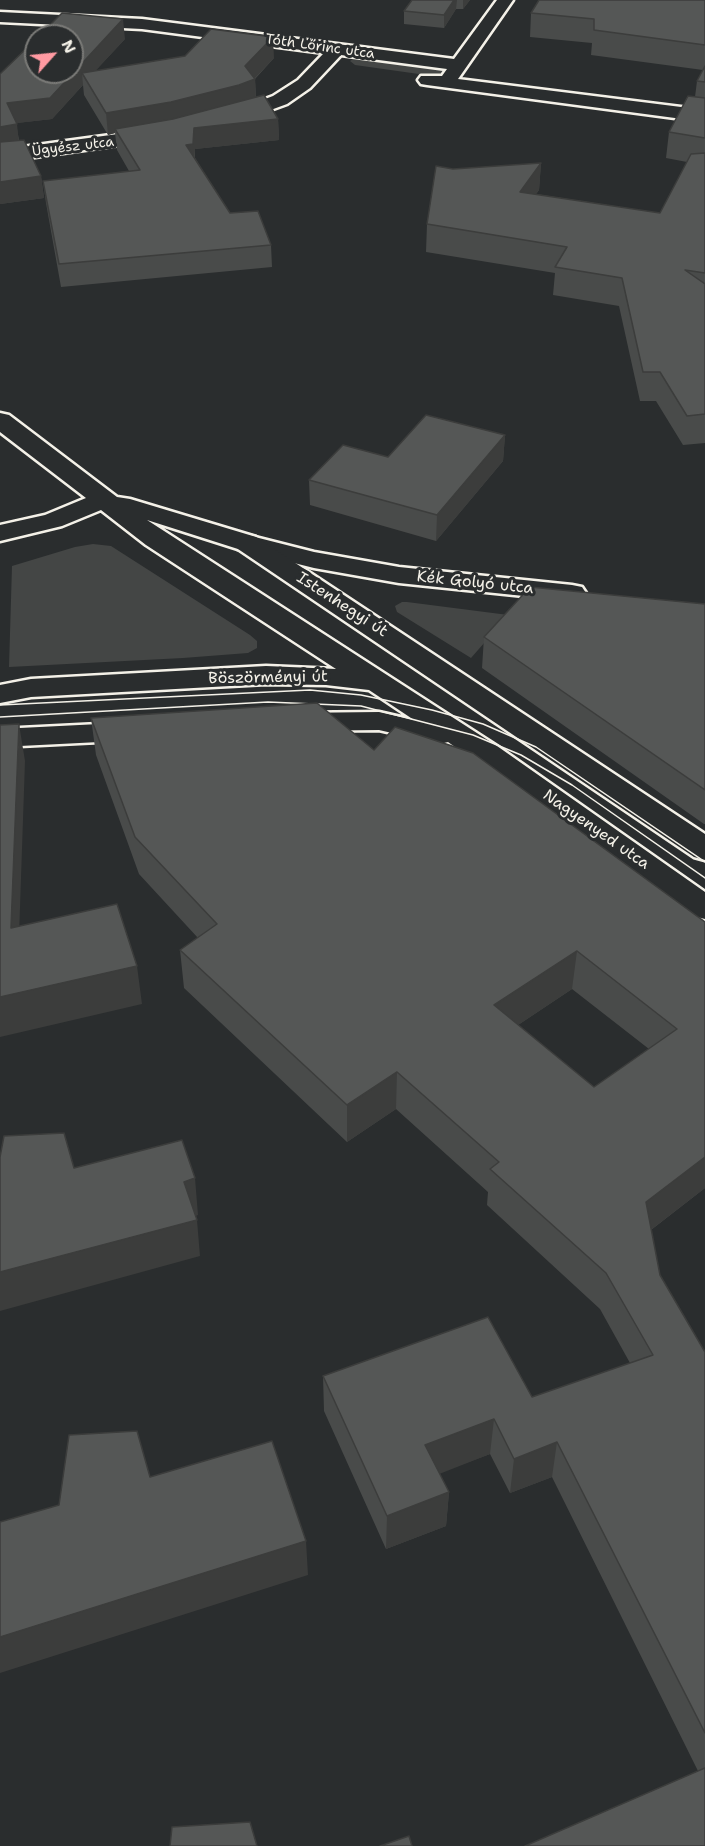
<!DOCTYPE html>
<html>
<head>
<meta charset="utf-8">
<style>
  body { margin:0 }
  #map { position:relative; width:705px; height:1846px; overflow:hidden; background:#2a2d2e; font-family:"Shantell Sans",sans-serif }
  canvas { display:block }
  .north { position:absolute; left:24px; top:24px; width:60px; height:60px; box-sizing:border-box; background:#2a2d2e; border:2px solid #7b7b78; border-radius:50%; rotate:63deg; font-size:16px; font-weight:700; line-height:24px; text-align:center; color:#f4f1e8 }
  .north::after { content:''; display:block; margin:auto; width:21px; height:27px; background:#ff9aa2; clip-path:polygon(50% 0,100% 100%,50% 72%,0 100%) }
</style>
</head>
<body>
<div id="map">
<canvas width="705" height="1846"></canvas>
<div class="north">N</div>
</div>
<script>
const context = document.querySelector('canvas').getContext('2d');
context.lineJoin = 'round';
function fillPath(path, color) { context.fillStyle = color; context.fill(path, 'evenodd'); }
const toPath = rows => new Path2D(rows.map(r => 'M' + r).join(''));
function trace(path, color, width, dash) { context.strokeStyle = color; context.lineWidth = width; context.lineCap = dash ? 'butt' : 'round'; context.setLineDash(dash || []); context.stroke(path); }
function drawText(font, color, halo, rows, align = 'center') {
  context.font = font + ' "Shantell Sans",sans-serif'; context.lineWidth = 6; context.setLineDash([]); context.textBaseline = 'middle'; context.strokeStyle = halo; context.fillStyle = color; for (const [text, x, y, turn = 0] of rows) {
    context.save(); context.translate(x, y); context.rotate((+turn || 0) * Math.PI / 180); context.textAlign = isNaN(turn) ? turn : align; if (halo) context.strokeText(text, 0, 0); context.fillText(text, 0, 0); context.restore();
  }
}
const green = toPath([
  [354,58,439,68,444,72,441,75,433,76,355,65,350,61],
  [93,544,111,546,250,635,257,641,257,648,248,653,183,658,9,667,12,566,75,547],
  [402,602,407,602,524,617,492,634,471,658,397,612,395,606]
]);
const minor = toPath([
  [497,0,513,0,458,79,705,110,705,122,427,85,421,84,418,80,421,76,442,76,447,69,341,55,310,88,287,104,227,126,220,124,218,120,220,116,273,96,298,80,324,53,142,29,0,22,0,12,142,19,454,59,497,0],
  [162,128,169,130,172,134,169,138,0,162,0,150,162,128],
  [247,535,314,552,399,567,572,585,582,587,586,593,582,599,572,601,399,583,314,568,238,549,234,543,238,537,247,535]
]);
const tertiary = toPath([
  [0,413,9,415,117,497,130,499,256,537,705,834,705,860,694,857,238,549,147,520,497,746,705,892,705,919,693,916,448,742,440,744,379,730,292,731,282,729,277,722,282,715,292,713,379,712,414,720,369,690,326,685,266,684,31,697,0,703,0,685,31,679,266,666,336,669,146,545,101,510,62,526,0,541,0,525,45,515,86,498,0,432,0,413],
  [139,722,149,724,154,731,149,738,139,740,0,747,0,729,139,722]
]);
const tram = toPath([
  [0,705,310,690,361,695,432,710,483,724,536,747,705,862],
  [0,717,268,702,361,706,473,735,521,755,572,785,705,878]
]);
const wall = toPath([
  [412,0,470,0,463,9,456,9,444,28,404,24,404,11],
  [705,0,705,443,683,445,656,401,640,401,619,306,553,295,555,273,426,252,427,224,453,169,541,163,539,190,536,194,660,213,687,162,666,158,669,132,695,97,697,81,703,70,591,55,592,43,530,37,531,13],
  [125,39,95,71,274,58,255,79,256,97,278,119,279,140,195,149,195,158,230,213,271,245,272,267,61,287,46,203,43,181,129,171,117,150,115,133,108,135,84,95,83,85,52,119,16,123,19,140,41,176,44,198,0,204,0,74],
  [505,435,503,461,436,541,310,505,309,480,388,457],
  [705,604,705,824,704,824,482,668,484,637],
  [91,718,374,750,705,922,705,1188,651,1230,660,1275,705,1352,705,1846,698,1771,552,1477,510,1493,490,1454,439,1473,449,1492,446,1526,386,1549,324,1411,323,1376,532,1397,630,1363,600,1309,487,1205,488,1192,396,1109,347,1142,184,988,180,950,198,938,139,874,96,755],
  [572,989,649,1049,594,1087,518,1025]
]);
const shadedWall = toPath([
  [454,0,457,0,456,9,444,28,444,15],
  [463,0,470,0,463,9],
  [123,19,125,39,86,81,82,73,83,85,52,119,9,124,7,103],
  [273,37,274,58,253,80,255,79,256,101,173,124,115,129,115,133,108,135,106,113,245,66],
  [278,119,279,140,195,149,194,165,186,145,194,128],
  [17,124,19,145,0,148,0,127],
  [541,163,539,190,518,218,520,192],
  [41,176,44,198,0,204,0,182],
  [505,435,503,461,436,541,437,515],
  [19,724,25,761,18,966,11,928],
  [577,951,572,989,491,1043,494,1005],
  [137,966,142,1004,0,1037,0,997],
  [397,1072,396,1109,347,1142,347,1105],
  [705,1157,705,1188,639,1239,646,1202],
  [195,1178,198,1215,188,1219,184,1182],
  [197,1220,200,1256,0,1311,0,1272],
  [494,1419,490,1454,424,1480,425,1445],
  [557,1442,552,1477,510,1493,514,1459],
  [449,1492,446,1526,386,1549,387,1516],
  [306,1541,308,1575,0,1673,0,1637]
]);
const building = toPath([
  [412,0,454,0,444,15,404,11,412,0],
  [539,0,705,0,705,45,594,30,594,19,531,13,539,0],
  [62,13,123,19,50,98,7,103,17,124,0,127,0,74,36,39,36,72,72,72,72,36,39,36,62,13],
  [211,29,273,37,245,66,255,79,239,85,171,102,106,113,82,73,185,56,211,29],
  [705,66,705,82,697,81,705,66],
  [264,95,278,119,194,128,193,144,186,145,230,213,258,211,271,245,59,264,43,181,140,170,115,129,173,119,264,95],
  [688,96,705,98,705,138,669,132,688,96],
  [24,140,41,176,0,182,0,142,24,140],
  [705,153,705,273,685,270,705,284,705,414,687,416,660,372,643,372,622,278,555,267,567,247,427,224,436,166,453,169,541,163,520,192,660,213,691,154,705,153],
  [426,415,505,435,437,515,309,480,343,445,388,457,426,415],
  [530,587,705,604,705,790,484,637,530,587],
  [317,703,374,750,395,727,473,753,705,922,705,1157,646,1202,660,1275,705,1352,705,1733,557,1442,514,1459,494,1419,425,1445,449,1492,387,1516,323,1376,488,1317,532,1397,653,1355,606,1273,490,1169,499,1162,397,1072,347,1105,180,950,217,924,135,837,91,718,317,703],
  [577,951,677,1029,594,1087,494,1005,577,951],
  [19,724,11,928,117,904,137,966,0,997,0,725,19,724],
  [64,1133,74,1168,182,1140,195,1178,184,1182,197,1220,0,1272,0,1157,4,1136,64,1133],
  [137,1431,150,1477,272,1441,306,1541,0,1637,0,1522,59,1505,69,1435,137,1431],
  [705,1768,705,1846,525,1846,705,1768],
  [250,1822,257,1846,170,1846,172,1827,250,1822],
  [409,1836,412,1846,380,1846,409,1836]
]);
const farStreetnames = [
  ["Tóth Lőrinc utca",320,47,8],
  ["Ügyész utca",73,147,-7]
];
const streetNames = [
  ["Kék Golyó utca",475,583,6],
  ["Istenhegyi út",342,605,33],
  ["Böszörményi út",268,678,-1],
  ["Nagyenyed utca",596,830,35]
];
fillPath(green, '#444645');
trace(minor, '#f4f1e8', 5);
trace(tertiary, '#f4f1e8', 5);
fillPath(minor, '#2a2d2e');
fillPath(tertiary, '#2a2d2e');
trace(tram, '#f4f1e8', 1.5);
fillPath(wall, '#494b4a');
fillPath(shadedWall, '#3c3d3c');
fillPath(building, '#555756');
trace(building, '#3c3d3c', 1.5);
drawText('14px', '#f4f1e8', '#2a2d2e', farStreetnames);
drawText('16px', '#f4f1e8', '#2a2d2e', streetNames);
</script>
</body>
</html>
